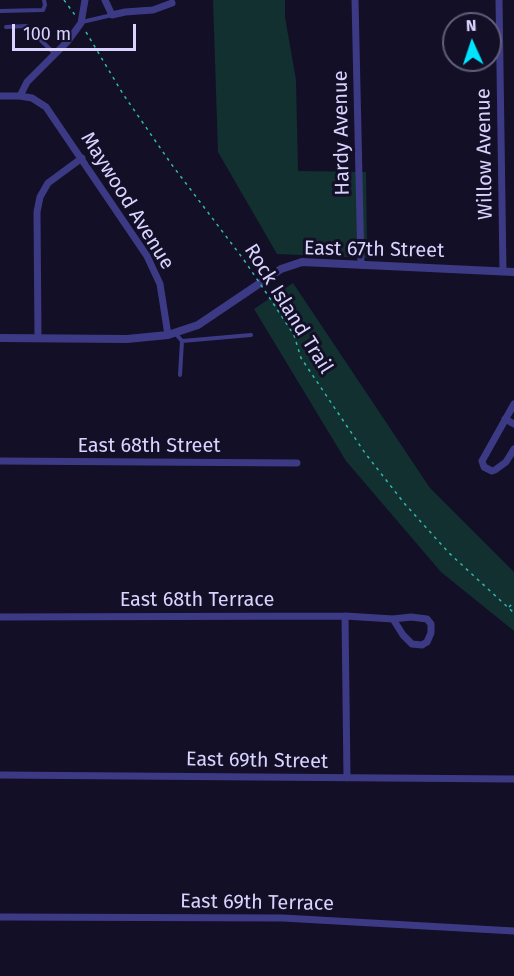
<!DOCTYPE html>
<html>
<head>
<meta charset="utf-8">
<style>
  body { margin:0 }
  #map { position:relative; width:514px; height:976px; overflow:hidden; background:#130f26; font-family:"Fira Sans",sans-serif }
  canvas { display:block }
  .north { position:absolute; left:442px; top:12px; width:60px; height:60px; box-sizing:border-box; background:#130f26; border:2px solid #625e7d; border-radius:50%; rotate:357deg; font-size:16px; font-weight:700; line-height:24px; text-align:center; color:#d9d4ff }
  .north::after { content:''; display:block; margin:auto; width:21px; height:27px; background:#00e5ff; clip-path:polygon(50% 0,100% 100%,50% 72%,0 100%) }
  .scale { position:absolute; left:12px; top:24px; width:124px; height:27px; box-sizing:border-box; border:3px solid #d9d4ff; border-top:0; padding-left:8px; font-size:18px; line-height:21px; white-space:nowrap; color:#d9d4ff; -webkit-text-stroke:4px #130f26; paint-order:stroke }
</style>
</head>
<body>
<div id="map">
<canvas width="514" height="976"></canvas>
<div class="north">N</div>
<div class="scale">100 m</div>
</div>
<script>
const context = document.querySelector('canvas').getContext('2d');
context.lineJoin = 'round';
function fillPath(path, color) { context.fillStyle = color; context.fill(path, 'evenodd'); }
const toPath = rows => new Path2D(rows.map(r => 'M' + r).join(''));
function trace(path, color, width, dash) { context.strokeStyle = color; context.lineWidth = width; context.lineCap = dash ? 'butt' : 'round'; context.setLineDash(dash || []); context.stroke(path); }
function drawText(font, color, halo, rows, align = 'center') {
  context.font = font + ' "Fira Sans",sans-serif'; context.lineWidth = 6; context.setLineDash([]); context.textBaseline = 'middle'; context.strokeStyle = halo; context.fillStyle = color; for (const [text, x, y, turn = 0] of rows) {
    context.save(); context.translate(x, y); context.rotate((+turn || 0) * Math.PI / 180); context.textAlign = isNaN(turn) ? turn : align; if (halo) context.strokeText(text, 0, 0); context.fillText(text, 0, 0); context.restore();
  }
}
const green = toPath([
  [213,0,285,0,285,17,296,80,298,171,366,172,367,251,370,258,277,254,218,152],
  [293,283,430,488,514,572,514,631,441,572,346,461,254,309]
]);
const path = toPath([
  [64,0,75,15],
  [86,32,123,94,172,165,244,260],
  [265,291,294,335,301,358,365,453,404,503,449,553,514,613],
  [509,607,514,602]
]);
const service = toPath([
  [0,11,43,10,45,5,44,0],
  [82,22,112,15],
  [6,27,26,26,55,54],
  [175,333,182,341,251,335],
  [180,375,182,341]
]);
const minor = toPath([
  [105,0,112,15,125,12,153,10,172,3],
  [355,0,361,265],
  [499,0,503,271],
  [0,96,20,96,32,98,46,107,147,256,160,284,168,335],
  [20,96,27,82,68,41,81,23,85,0],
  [38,338,37,212,40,197,48,183,82,158],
  [514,404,482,461,484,467,492,471,495,470,506,462,514,449],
  [505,419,514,424],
  [0,461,297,463],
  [345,616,347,778],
  [0,617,345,616,393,619,411,617,427,619,431,624,431,633,427,642,422,645,412,644,403,635,393,619],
  [0,775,514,779],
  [0,917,283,918,514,931]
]);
const tertiary = toPath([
  [0,338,127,339,168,335,198,325,281,269,302,262,514,272]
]);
const pathBridge = toPath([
  [244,260,265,291]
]);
const streetNames = [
  ["Hardy Avenue",342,133,-91],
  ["Willow Avenue",485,154,-91],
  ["Maywood Avenue",127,201,58],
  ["East 67th Street",374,250,1],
  ["Rock Island Trail",288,309,58],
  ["East 68th Street",149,446],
  ["East 68th Terrace",197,600],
  ["East 69th Street",257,761,1],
  ["East 69th Terrace",257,903,1]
];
fillPath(green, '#12302f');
trace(path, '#2fb8b0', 1.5, [3, 4.5]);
trace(service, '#3d3a85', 4);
trace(minor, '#3d3a85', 7);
trace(tertiary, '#3d3a85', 8);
trace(pathBridge, '#2fb8b0', 1.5, [3, 4.5]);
drawText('20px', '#d9d4ff', '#130f26', streetNames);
</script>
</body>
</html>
